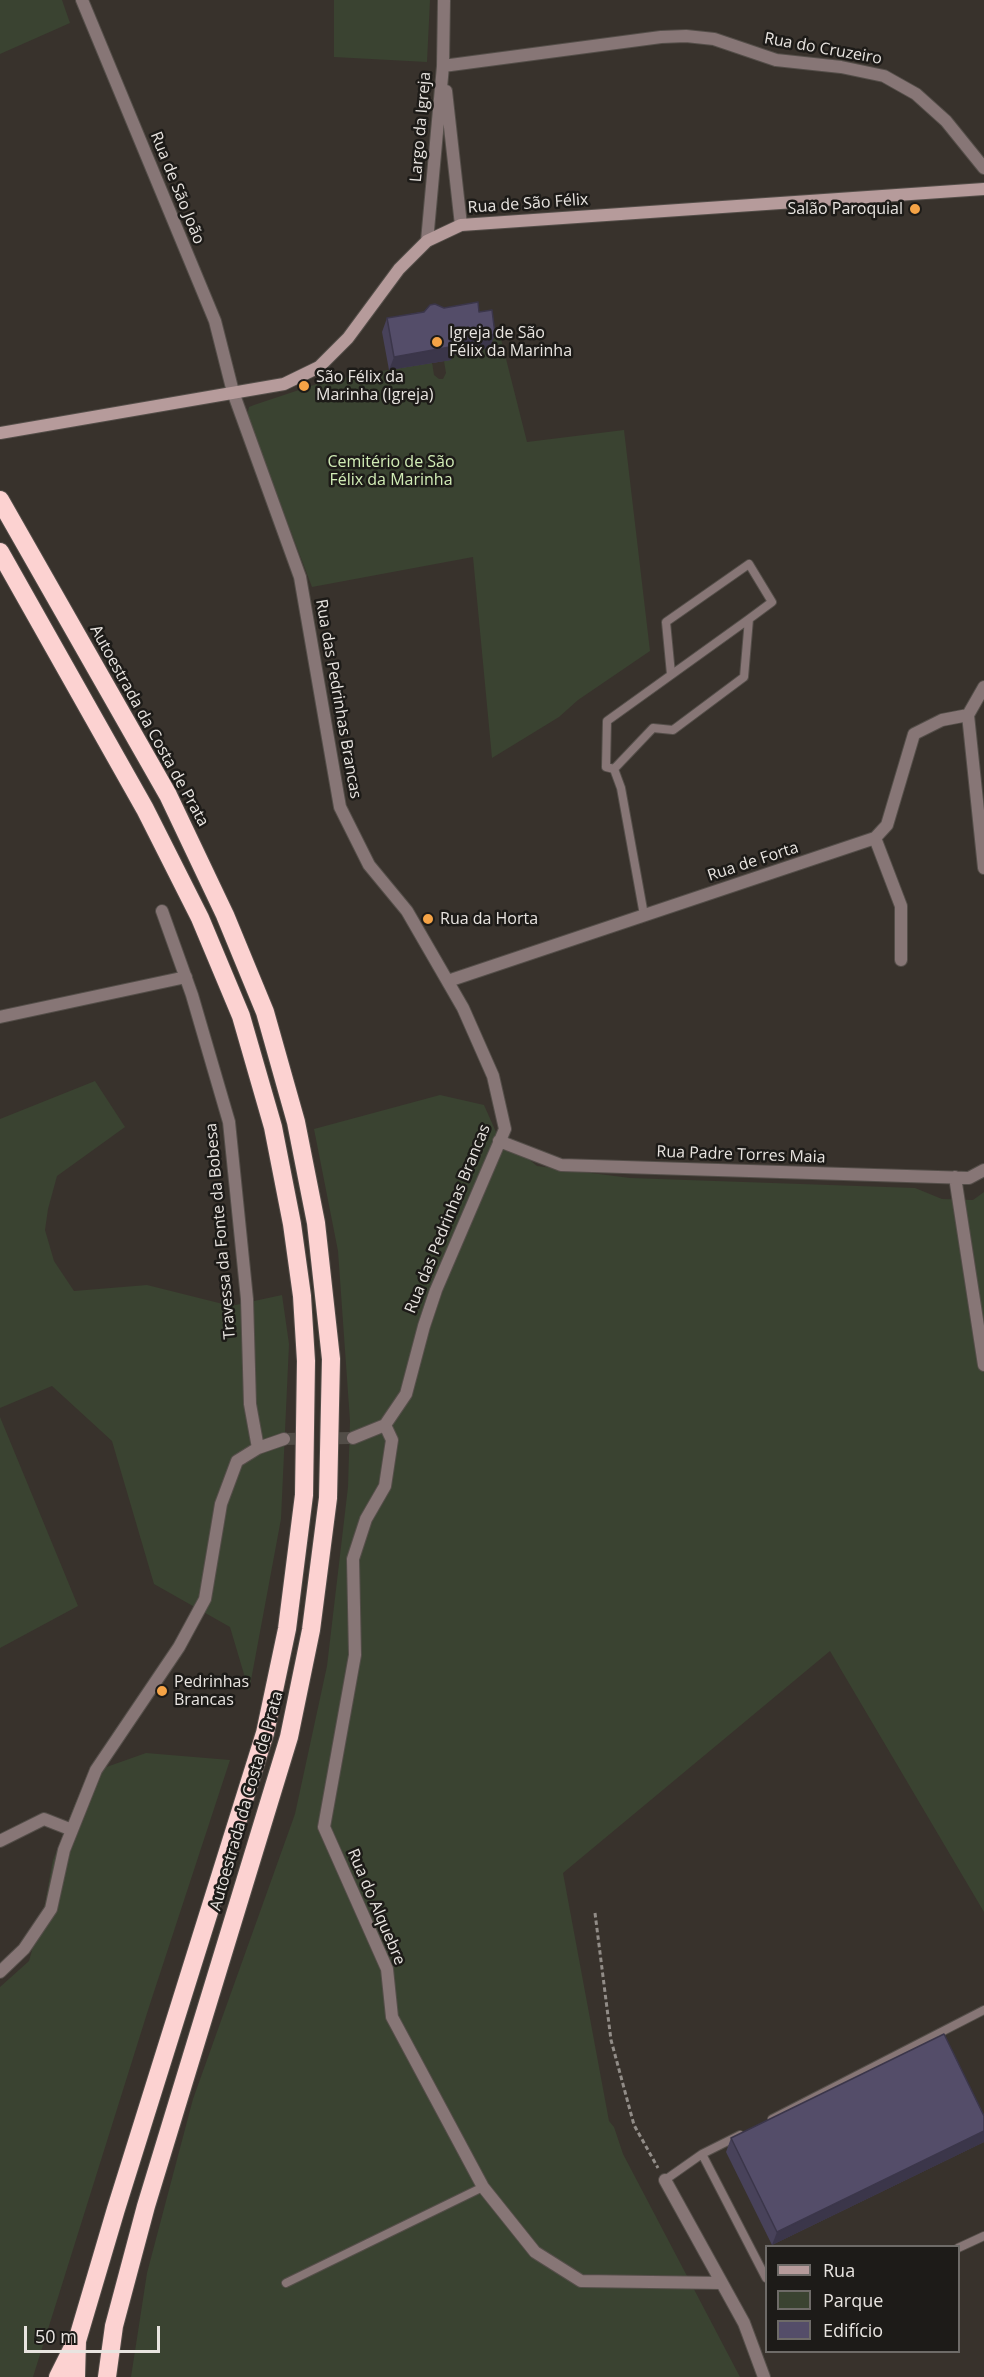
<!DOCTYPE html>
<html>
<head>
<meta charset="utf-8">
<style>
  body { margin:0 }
  #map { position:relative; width:984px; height:2377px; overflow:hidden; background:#38322c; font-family:"Open Sans",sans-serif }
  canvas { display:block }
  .legend { position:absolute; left:765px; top:2245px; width:195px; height:108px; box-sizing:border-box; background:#1d1b18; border:2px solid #6e6b68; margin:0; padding:8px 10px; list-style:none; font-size:18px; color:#e8e4e0 }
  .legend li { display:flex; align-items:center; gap:12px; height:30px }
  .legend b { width:30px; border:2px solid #6e6b68 }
  .scale { position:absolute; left:24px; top:2326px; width:136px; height:27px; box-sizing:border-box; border:3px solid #e8e4e0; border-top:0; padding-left:8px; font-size:18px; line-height:21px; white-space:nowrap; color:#e8e4e0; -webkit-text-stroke:4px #1d1b18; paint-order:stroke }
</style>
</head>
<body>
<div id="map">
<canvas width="984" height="2377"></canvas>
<ul class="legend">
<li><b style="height:8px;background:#b69b9b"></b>Rua</li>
<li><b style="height:16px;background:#3a4331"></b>Parque</li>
<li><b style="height:16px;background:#544d69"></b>Edifício</li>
</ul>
<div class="scale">50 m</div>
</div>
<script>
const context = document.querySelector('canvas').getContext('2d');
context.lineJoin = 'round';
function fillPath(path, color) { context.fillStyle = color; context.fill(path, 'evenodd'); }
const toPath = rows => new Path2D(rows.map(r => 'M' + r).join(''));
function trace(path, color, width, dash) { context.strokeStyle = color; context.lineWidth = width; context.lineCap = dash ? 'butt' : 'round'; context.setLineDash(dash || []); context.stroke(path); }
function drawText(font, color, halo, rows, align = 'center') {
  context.font = font + ' "Open Sans",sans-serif'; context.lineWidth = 5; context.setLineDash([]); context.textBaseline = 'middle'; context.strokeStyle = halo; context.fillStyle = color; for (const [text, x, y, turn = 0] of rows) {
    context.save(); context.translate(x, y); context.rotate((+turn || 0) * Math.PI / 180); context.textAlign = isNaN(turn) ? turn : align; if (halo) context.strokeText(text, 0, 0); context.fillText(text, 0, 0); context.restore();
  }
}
const green = toPath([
  [0,0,62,0,70,23,0,54],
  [334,0,430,0,427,62,334,57],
  [500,335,527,442,624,430,650,651,578,700,559,717,492,758,473,557,312,587,247,416,249,407,254,405,326,381,432,362,434,375,439,379,443,379,446,373,444,361,450,356,490,348,489,336],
  [95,1081,125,1127,57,1176,48,1209,45,1230,54,1261,74,1291,147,1285,231,1306,282,1295,289,1344,281,1519,249,1691,230,1627,154,1584,112,1441,52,1386,0,1408,0,1119],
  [440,1095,484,1105,496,1132,537,1166,630,1178,915,1188,942,1199,973,1200,984,1192,984,1912,830,1651,563,1873,609,2121,614,2127,623,2154,740,2377,131,2377,147,2273,193,2099,295,1814,327,1666,348,1487,350,1421,338,1251,314,1129],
  [0,1417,78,1606,0,1648],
  [146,1753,230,1760,149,2007,33,2377,0,2377,0,1987,29,1961,45,1903,53,1860,76,1801,98,1770]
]);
const streetTunnel = toPath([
  [284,1439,353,1438]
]);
const path = toPath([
  [595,1913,611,2040,634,2125,658,2168]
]);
const lane = toPath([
  [614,769,606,767,607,721,749,619],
  [644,915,621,788,614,769,653,728,673,730,744,677,749,619,772,602,749,564,666,622,671,674],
  [772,2119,984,2010],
  [702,2154,766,2278],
  [665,2180,702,2154,740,2135],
  [958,2248,984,2236],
  [286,2283,483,2187]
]);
const street = toPath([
  [82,0,215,321,233,392,300,577,340,807,369,865,407,911,463,1008,493,1076,505,1129,436,1290,424,1326,406,1394,385,1425,353,1438],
  [443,66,661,37,686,36,714,39,776,60,841,67,884,76,916,94,946,121,984,168],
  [446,91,461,225],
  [427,241,443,66,444,0],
  [968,715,984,868],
  [968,715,984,687],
  [875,838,901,906,901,960],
  [162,911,192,995,229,1122,247,1299,250,1404,258,1448],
  [448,981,875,838,887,825,914,734,942,720,968,715],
  [0,1017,186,977],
  [499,1141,561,1165,969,1178,984,1170],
  [955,1177,984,1365],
  [385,1425,392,1440,385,1486,366,1519,353,1559,355,1655,324,1827,387,1969,392,2017,483,2187,535,2252,581,2281,721,2283],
  [0,1841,44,1819,72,1830],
  [0,1972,24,1949,51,1909,64,1850,96,1770,179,1647,205,1599,221,1504,237,1461,258,1448,284,1439],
  [665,2180,744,2323,764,2377]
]);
const secondary = toPath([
  [0,433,284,384,319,367,348,338,399,269,427,241,461,225,984,189]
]);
const highway = toPath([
  [0,500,168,795,225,915,265,1012,296,1122,316,1223,331,1359,328,1498,311,1630,289,1737,146,2206,114,2326,107,2377],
  [0,552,145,809,200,918,241,1016,273,1127,292,1224,302,1296,306,1361,304,1495,287,1629,265,1733,116,2209,77,2341,76,2377],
  [58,2377,74,2345]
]);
const wall = toPath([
  [444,308,490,348,452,355,451,360,389,370,382,332,387,318],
  [984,2116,984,2142,772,2245,726,2152,731,2138]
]);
const shadedWall = toPath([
  [495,334,490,348,452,355,451,360,389,370,394,357,455,342],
  [984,2131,984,2142,772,2245,777,2232]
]);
const building = toPath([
  [478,302,479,312,492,310,495,334,455,342,455,346,394,357,387,318,424,312,430,305,435,304,444,308,478,302],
  [944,2034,984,2116,984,2131,777,2232,731,2138,944,2034]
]);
const markers = [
  [915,209,6,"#f5a346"],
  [437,342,6,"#f5a346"],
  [304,386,6,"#f5a346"],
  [428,919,6,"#f5a346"],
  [162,1691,6,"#f5a346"]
];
const streetNames = [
  ["Rua do Cruzeiro",823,49,10],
  ["Largo da Igreja",421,127,-85],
  ["Rua de São João",177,188,68],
  ["Rua de São Félix",528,204,-4],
  ["Rua das Pedrinhas Brancas",338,699,80],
  ["Autoestrada da Costa de Prata",149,726,61],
  ["Rua de Forta",753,862,-18],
  ["Rua Padre Torres Maia",741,1155,2],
  ["Rua das Pedrinhas Brancas",448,1219,-68],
  ["Travessa da Fonte da Bobesa",221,1231,-95],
  ["Autoestrada da Costa de Prata",247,1801,-74],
  ["Rua do Alquebre",376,1907,67]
];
const poiNames = [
  ["Salão Paroquial",903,209,"right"],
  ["Igreja de São",449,333],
  ["Félix da Marinha",449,351],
  ["São Félix da",316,377],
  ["Marinha (Igreja)",316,395],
  ["Rua da Horta",440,919],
  ["Pedrinhas",174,1682],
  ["Brancas",174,1700]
];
const parkNames = [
  ["Cemitério de São",391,462],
  ["Félix da Marinha",391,480]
];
fillPath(green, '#3a4331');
trace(streetTunnel, '#524d47', 12, [12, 6]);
trace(lane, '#544e49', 10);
trace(street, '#544e49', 14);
trace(secondary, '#544e49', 14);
trace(highway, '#544e49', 20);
trace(path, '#928d88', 3, [4.5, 3]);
trace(lane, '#877676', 8);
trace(street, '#877676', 12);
trace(secondary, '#b69b9b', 12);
trace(highway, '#fcd2d1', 18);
fillPath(wall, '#48425a');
fillPath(shadedWall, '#3b364a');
fillPath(building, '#544d69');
trace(building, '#3b364a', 1.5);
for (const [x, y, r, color] of markers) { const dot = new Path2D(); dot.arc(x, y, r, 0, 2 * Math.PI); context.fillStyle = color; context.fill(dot); trace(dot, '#1d1b18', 2); }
drawText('16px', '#e8e4e0', '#1d1b18', streetNames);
drawText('16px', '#e8e4e0', '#1d1b18', poiNames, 'left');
drawText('16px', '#d1ecb6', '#1d1b18', parkNames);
</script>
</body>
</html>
